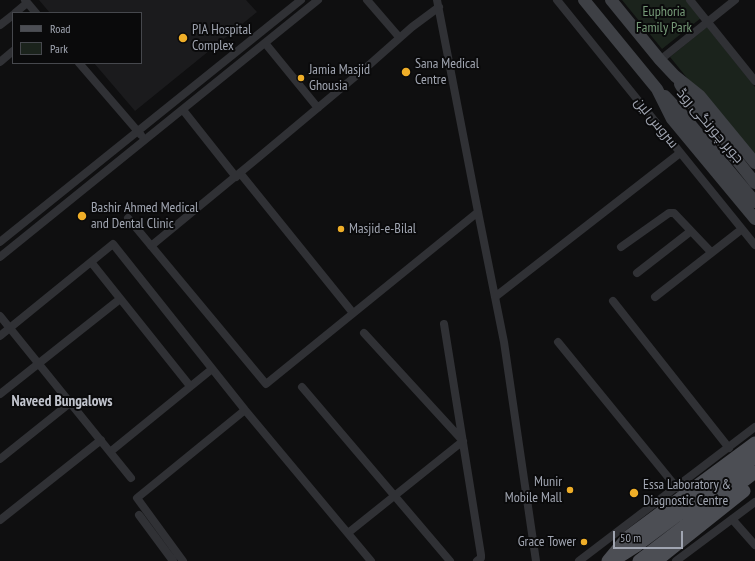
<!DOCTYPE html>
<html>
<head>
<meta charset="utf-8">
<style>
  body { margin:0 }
  #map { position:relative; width:755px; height:561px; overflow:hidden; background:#0f0f10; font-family:"PT Sans Narrow",sans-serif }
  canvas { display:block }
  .legend { position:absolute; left:12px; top:12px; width:130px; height:52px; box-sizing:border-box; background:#0a0a0b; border:1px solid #46484d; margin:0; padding:5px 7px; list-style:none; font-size:12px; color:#a0a5b1 }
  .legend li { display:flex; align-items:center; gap:8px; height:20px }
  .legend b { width:20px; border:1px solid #46484d }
  .scale { position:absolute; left:613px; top:531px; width:70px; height:18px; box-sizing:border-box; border:2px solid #a0a5b1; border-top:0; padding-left:5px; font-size:12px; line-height:14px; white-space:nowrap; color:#a0a5b1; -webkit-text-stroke:3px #0a0a0b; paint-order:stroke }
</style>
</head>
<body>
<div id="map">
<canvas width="755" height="561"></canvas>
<ul class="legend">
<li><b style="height:5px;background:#4c4e54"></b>Road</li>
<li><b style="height:11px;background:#1b231c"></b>Park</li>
</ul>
<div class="scale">50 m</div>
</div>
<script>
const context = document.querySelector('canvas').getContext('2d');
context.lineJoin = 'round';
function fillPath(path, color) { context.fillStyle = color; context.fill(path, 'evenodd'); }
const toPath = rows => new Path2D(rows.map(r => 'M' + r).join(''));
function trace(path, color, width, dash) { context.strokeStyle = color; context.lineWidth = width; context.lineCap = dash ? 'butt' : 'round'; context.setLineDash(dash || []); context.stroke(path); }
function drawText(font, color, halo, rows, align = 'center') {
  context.font = font + ' "PT Sans Narrow",Cairo,sans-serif'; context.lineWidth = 4; context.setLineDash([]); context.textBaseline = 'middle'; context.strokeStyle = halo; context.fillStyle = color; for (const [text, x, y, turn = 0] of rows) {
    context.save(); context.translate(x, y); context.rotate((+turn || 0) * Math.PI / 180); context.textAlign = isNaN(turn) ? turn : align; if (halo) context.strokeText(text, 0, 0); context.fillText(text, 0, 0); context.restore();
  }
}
const built = toPath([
  [39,0,246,0,257,12,135,111,94,63,141,63,141,13,50,13]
]);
const green = toPath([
  [622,0,686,0,701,18,662,49],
  [707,27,755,87,755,161,670,57]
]);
const minor = toPath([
  [25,0,36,13],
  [367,0,399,37],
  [437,0,478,212,504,342,536,561],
  [557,0,755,245],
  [690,0,755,81],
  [15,13,27,3],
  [0,25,13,15],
  [265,43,318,108],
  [660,60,735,0],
  [0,62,13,51],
  [79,63,141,135],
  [183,110,236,177],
  [240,173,353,313],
  [128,218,266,384,478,212],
  [0,242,301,0],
  [151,246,259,157,369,65,412,27,439,7],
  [621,247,669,213,674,213,711,252],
  [0,257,318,0],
  [91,262,190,386],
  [637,273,691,231],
  [495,297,680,153],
  [655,297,742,229],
  [613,301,729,448],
  [0,316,131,478],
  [444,324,481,555,481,558,477,561],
  [0,336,113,244,245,410,371,561],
  [558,342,677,488],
  [302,387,450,561],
  [0,394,120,299],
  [110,452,212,369],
  [0,459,70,403],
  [139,515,173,561],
  [732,519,755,545],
  [0,520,101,440],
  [348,533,463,441,364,333],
  [183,561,137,498,245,410],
  [579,561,755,427],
  [676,561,755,502]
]);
const secondary = toPath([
  [584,0,657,89,672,119,755,219],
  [611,0,660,60,675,76,700,96,755,163],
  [680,84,693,105,755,183],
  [665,96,681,113,755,202]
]);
const primary = toPath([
  [614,560,636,546,755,457],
  [608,561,628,537,755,443],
  [639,561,755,472],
  [656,561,744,491]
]);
const markers = [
  [183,38,5,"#efae28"],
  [406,72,5,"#efae28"],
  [301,78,4,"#efae28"],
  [82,216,5,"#efae28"],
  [341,229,4,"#efae28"],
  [570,490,4,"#efae28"],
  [634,493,5,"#efae28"],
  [584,542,4,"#efae28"]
];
const parkNames = [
  ["Euphoria",664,12],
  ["Family Park",664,28]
];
const poiNames = [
  ["PIA Hospital",192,30],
  ["Complex",192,46],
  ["Sana Medical",415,64],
  ["Centre",415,80],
  ["Jamia Masjid",309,70],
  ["Ghousia",309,86],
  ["Bashir Ahmed Medical",91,208],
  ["and Dental Clinic",91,224],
  ["Masjid-e-Bilal",349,229],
  ["Munir",562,482,"right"],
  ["Mobile Mall",562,498,"right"],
  ["Essa Laboratory &",643,485],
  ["Diagnostic Centre",643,501],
  ["Grace Tower",576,542,"right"]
];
const streetNames = [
  ["سروس لین",656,123,51],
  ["جوہر چورنگی روڈ",710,126,49]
];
const neighbourhoodNames = [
  ["Naveed Bungalows",62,402]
];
fillPath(built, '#1b1b1d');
fillPath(green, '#1b231c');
trace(minor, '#303135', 8);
trace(secondary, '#3e4045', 12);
trace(primary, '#4c4e54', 13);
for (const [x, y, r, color] of markers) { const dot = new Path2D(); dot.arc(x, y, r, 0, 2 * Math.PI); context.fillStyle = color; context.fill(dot); trace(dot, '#0a0a0b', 1.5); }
drawText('14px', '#779c79', '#0a0a0b', parkNames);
drawText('14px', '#a0a5b1', '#0a0a0b', poiNames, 'left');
drawText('14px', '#a0a5b1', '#0a0a0b', streetNames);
drawText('bold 15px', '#c1c4cd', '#0a0a0b', neighbourhoodNames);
</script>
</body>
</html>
